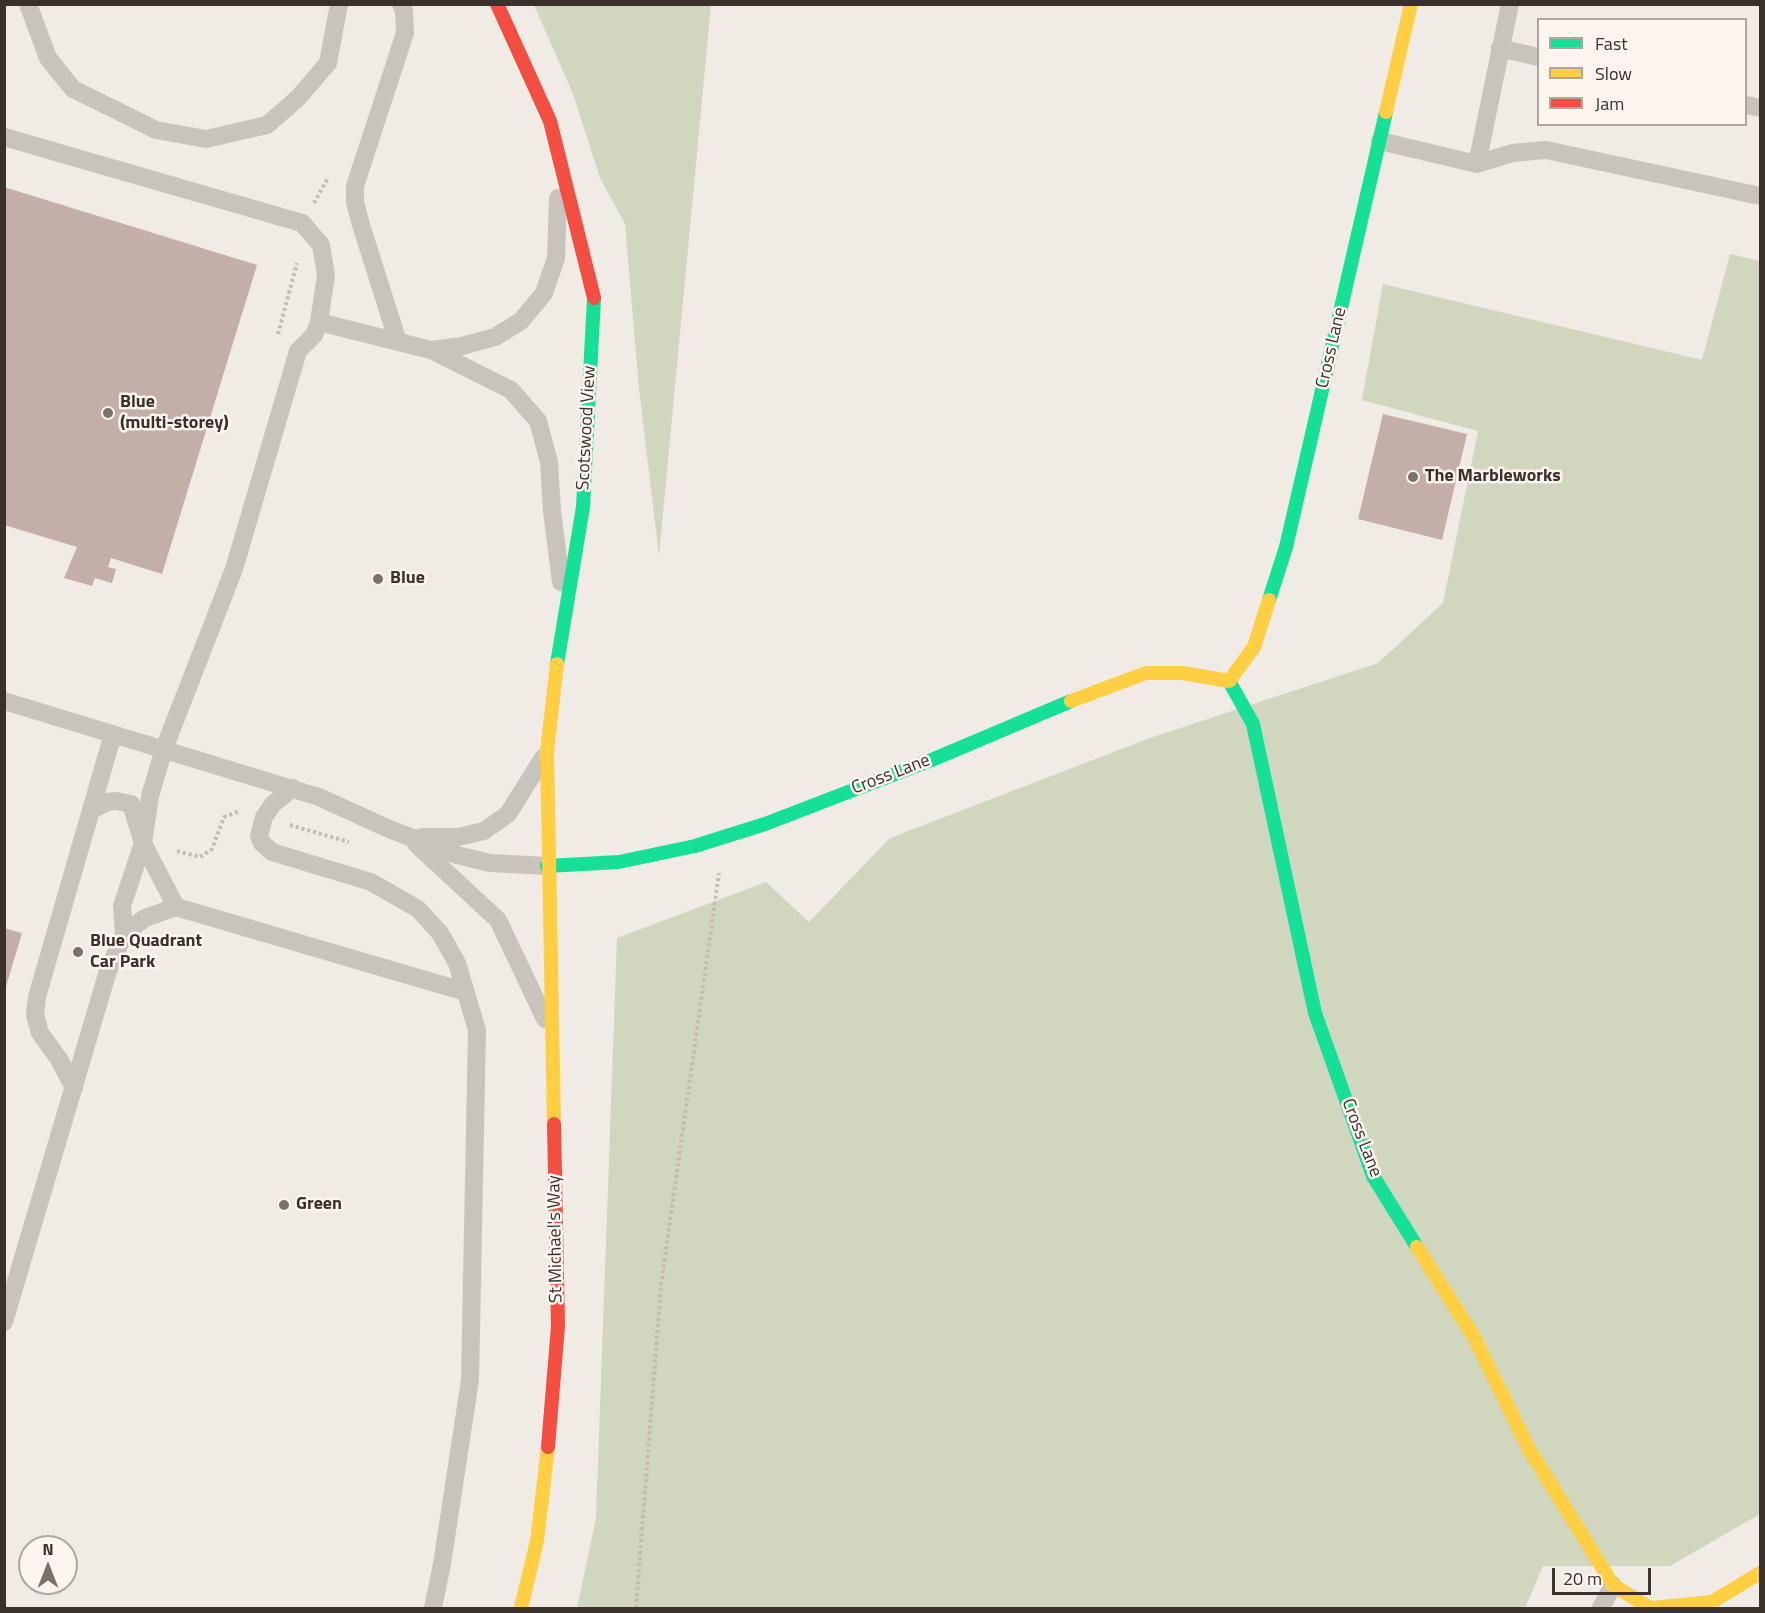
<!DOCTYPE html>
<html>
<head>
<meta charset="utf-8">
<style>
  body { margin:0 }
  #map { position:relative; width:1765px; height:1613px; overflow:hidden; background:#f0ebe5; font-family:"Titillium Web",sans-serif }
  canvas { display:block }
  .frame { position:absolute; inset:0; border:6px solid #3b302b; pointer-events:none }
  .legend { position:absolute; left:1537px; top:18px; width:210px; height:108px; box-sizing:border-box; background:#fbf5ee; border:2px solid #aea6a0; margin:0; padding:8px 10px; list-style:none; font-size:18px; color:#3b302b }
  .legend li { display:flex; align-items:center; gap:12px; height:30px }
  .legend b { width:30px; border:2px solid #aea6a0 }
  .north { position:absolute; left:18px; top:1535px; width:60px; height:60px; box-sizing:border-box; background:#fbf5ee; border:2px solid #aea6a0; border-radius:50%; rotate:0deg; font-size:16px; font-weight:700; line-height:24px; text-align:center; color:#3b302b }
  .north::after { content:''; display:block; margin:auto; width:21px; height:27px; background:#7a716c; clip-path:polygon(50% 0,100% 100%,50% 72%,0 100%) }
  .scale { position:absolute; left:1552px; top:1568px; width:99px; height:27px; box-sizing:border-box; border:3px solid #3b302b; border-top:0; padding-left:8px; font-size:18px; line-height:21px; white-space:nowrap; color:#3b302b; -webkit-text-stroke:4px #fbf5ee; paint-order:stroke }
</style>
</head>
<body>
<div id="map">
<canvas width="1765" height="1613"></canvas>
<div class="frame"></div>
<ul class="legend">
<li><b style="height:8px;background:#16e098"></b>Fast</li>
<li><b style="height:8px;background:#ffcf43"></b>Slow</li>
<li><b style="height:8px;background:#f24e42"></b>Jam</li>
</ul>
<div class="north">N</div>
<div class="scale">20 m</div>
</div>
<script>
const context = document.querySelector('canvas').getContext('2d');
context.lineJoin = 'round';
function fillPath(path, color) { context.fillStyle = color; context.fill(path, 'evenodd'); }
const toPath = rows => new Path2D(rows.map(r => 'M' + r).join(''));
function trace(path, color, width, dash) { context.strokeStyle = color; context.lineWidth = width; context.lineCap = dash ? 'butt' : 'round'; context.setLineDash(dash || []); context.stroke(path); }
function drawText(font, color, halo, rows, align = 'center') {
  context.font = font + ' "Titillium Web",sans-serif'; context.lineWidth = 5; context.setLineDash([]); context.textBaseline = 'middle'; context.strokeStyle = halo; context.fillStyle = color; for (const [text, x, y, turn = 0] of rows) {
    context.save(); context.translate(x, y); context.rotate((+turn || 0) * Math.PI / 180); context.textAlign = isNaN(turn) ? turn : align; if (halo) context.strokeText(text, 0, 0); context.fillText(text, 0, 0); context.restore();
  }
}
const green = toPath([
  [534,5,711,5,659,556,639,389,625,224,600,178,573,94],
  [1730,254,1760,261,1760,1514,1670,1566,1543,1566,1525,1608,577,1608,596,1518,617,938,766,882,809,922,890,838,1150,738,1378,663,1443,603,1478,431,1362,400,1383,284,1702,360]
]);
const building = toPath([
  [4,187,257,265,162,574,111,558,108,567,116,569,112,583,95,578,92,586,64,578,77,547,4,525],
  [1383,414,1467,434,1442,540,1358,519],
  [4,928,22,933,5,990,4,990]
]);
const path = toPath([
  [314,203,328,178],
  [278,334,297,263],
  [290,825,349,842],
  [177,851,200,857,212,849,224,817,240,811],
  [636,1608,661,1285,719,873]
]);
const lane = toPath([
  [28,4,48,58,73,89,156,130,206,139,267,125,298,98,328,63,339,4],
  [1500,48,1538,57],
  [1746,105,1760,108],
  [4,137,302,223,321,245,326,275,319,322],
  [1380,141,1477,164,1510,4],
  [1477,164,1512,153,1546,150,1760,196],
  [398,342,361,225,355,202,355,186,405,33,404,11,401,4],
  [431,350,462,346,495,337,521,321,544,293,556,258,558,198],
  [4,701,319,797,389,829,457,855,490,863,547,866],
  [293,788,273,804,264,817,259,836,262,843,272,852,371,882,418,909,440,933,457,963,477,1030,470,1380,442,1564,433,1608],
  [92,810,107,802,116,801,131,804,143,843,176,907],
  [421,837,458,837,484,831,508,814,543,758],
  [416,844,498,920,545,1019],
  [124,934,122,906,143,843,150,796,164,749,234,569,298,351,314,335,319,322,431,350,511,390,538,421,549,462,552,511,561,582],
  [74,1088,59,1059,40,1033,35,1015,37,997,113,734],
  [4,1322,108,971,124,934,145,918,176,907,466,992],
  [1601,1608,1613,1585]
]);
const fast = toPath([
  [1269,600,1286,547,1386,112],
  [557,664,583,507,594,298],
  [1229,681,1253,724,1315,1013,1373,1176,1417,1247],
  [547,866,619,862,695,846,765,824,934,759,1071,701]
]);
const slow = toPath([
  [1386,112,1411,4],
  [1071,701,1146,673,1183,673,1229,681,1254,647,1269,600],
  [554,1124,547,751,557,664],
  [1417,1247,1474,1337,1529,1449,1613,1585,1650,1608],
  [521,1608,537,1541,548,1447],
  [1652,1608,1712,1602,1760,1573]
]);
const jam = toPath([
  [497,4,550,121,594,298],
  [548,1447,558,1326,554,1124]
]);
const markers = [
  [108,413,6,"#7a716c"],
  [1413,477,6,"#7a716c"],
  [378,579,6,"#7a716c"],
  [78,952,6,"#7a716c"],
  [284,1205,6,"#7a716c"]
];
const streetNames = [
  ["Cross Lane",1332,348,-77],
  ["Scotswood View",587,428,-87],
  ["Cross Lane",891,775,-21],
  ["Cross Lane",1361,1138,69],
  ["St Michael's Way",556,1239,-91]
];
const poiNames = [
  ["Blue",120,403],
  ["(multi-storey)",120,424],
  ["The Marbleworks",1425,477],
  ["Blue",390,579],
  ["Blue Quadrant",90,942],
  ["Car Park",90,963],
  ["Green",296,1205]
];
fillPath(green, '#d1d6bf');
fillPath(building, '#c3afa7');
trace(path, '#c2bbb6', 4, [3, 3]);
trace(lane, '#c9c3be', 18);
trace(fast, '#16e098', 14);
trace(slow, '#ffcf43', 14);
trace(jam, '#f24e42', 14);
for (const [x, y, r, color] of markers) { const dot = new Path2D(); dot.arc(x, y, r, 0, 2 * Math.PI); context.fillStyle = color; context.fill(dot); trace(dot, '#fbf5ee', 2); }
drawText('18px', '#3b302b', '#fbf5ee', streetNames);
drawText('bold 18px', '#3b302b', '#fbf5ee', poiNames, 'left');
</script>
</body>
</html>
